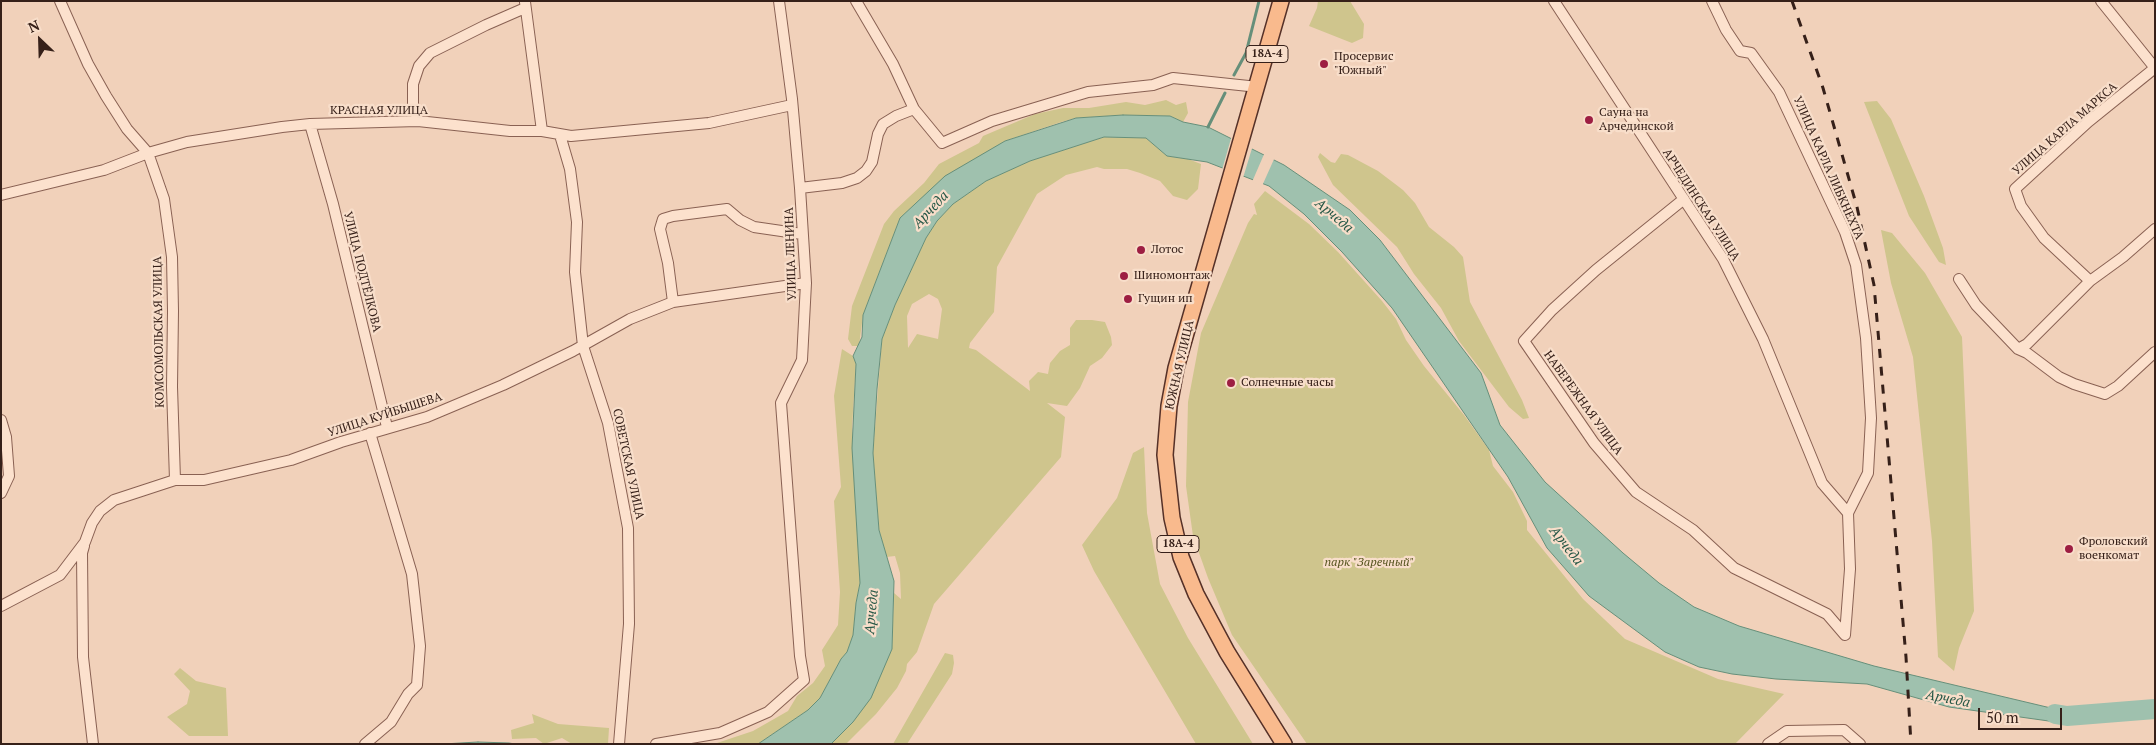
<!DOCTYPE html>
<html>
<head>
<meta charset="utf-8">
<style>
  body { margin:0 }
  #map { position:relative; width:2156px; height:745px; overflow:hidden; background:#f1d1ba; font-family:"PT Serif",serif }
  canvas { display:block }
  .frame { position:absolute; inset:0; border:2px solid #362019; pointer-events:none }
  .north { position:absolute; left:15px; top:15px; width:50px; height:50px; -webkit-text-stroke:4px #f8deca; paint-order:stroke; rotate:336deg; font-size:14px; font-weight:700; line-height:20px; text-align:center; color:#362019 }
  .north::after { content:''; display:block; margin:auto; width:18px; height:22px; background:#362019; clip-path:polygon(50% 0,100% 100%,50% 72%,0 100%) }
  .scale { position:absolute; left:1978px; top:708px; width:84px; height:22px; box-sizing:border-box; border:2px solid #362019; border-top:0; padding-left:6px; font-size:15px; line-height:18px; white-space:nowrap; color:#362019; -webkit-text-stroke:4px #f8deca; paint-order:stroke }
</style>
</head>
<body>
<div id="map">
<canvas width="2156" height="745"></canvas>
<div class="frame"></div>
<div class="north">N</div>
<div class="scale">50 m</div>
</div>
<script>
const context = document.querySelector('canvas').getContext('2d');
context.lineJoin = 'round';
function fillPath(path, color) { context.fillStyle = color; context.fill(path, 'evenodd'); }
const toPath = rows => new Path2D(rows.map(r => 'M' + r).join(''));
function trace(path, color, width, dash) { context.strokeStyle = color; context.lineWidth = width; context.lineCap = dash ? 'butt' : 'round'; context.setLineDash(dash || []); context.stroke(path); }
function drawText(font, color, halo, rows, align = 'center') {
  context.font = font + ' "PT Serif",serif'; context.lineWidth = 4.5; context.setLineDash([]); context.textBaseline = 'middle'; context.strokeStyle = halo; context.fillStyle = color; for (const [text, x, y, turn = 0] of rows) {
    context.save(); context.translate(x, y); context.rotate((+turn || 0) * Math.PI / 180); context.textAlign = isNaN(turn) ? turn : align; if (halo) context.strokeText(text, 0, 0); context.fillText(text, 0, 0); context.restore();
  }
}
const green = toPath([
  [1318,1,1350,1,1364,24,1363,38,1352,43,1309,26,1317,8],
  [1166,100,1176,105,1186,102,1188,113,1183,122,1170,116,1123,115,1076,118,1061,122,1005,141,920,200,900,218,863,315,859,346,852,346,848,339,852,306,884,224,894,211,924,183,939,164,979,143,983,136,1035,114,1063,108,1089,108,1126,102,1145,105],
  [1877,101,1891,119,1924,196,1943,248,1946,265,1939,262,1909,216,1864,102],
  [1104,137,1146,138,1167,156,1188,159,1201,164,1198,189,1187,200,1173,196,1160,181,1140,173,1127,169,1104,169,1097,167,1066,175,1037,194,997,267,994,312,970,343,969,348,976,350,1030,391,1029,381,1038,372,1048,374,1050,363,1060,351,1070,345,1070,328,1076,320,1092,320,1105,322,1111,337,1112,345,1102,358,1090,366,1080,388,1067,406,1047,403,1065,417,1061,457,934,604,917,652,907,664,906,671,897,688,876,714,846,744,831,744,853,722,892,649,894,593,901,599,900,573,895,556,886,557,879,529,873,453,882,339,895,305,926,238,937,221,953,204,986,181,1030,161],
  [929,294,938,299,942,309,938,339,917,334,908,348,907,316,912,304],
  [1320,153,1331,162,1335,163,1341,154,1348,155,1378,171,1403,190,1415,203,1429,227,1454,247,1463,257,1470,302,1522,400,1529,418,1523,419,1509,407,1459,341,1441,308,1414,274,1397,247,1333,185,1318,157],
  [1265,191,1309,224,1338,252,1382,301,1396,319,1406,340,1424,366,1464,415,1489,450,1493,466,1513,492,1527,521,1527,530,1583,599,1625,639,1718,679,1784,694,1735,744,1307,744,1232,635,1208,578,1193,536,1186,486,1188,402,1201,333,1248,223,1254,214,1257,215,1254,204],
  [1881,230,1892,233,1925,273,1962,337,1974,611,1959,648,1954,671,1938,657,1932,541,1913,357,1891,283],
  [842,349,853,356,856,363,852,427,860,583,856,603,853,635,847,652,841,659,820,698,808,710,758,744,714,744,753,731,788,711,797,696,813,683,825,666,822,650,838,625,840,592,834,501,841,487,834,396],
  [1144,447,1147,513,1160,584,1188,638,1253,744,1196,744,1094,571,1082,545,1117,498,1133,453],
  [945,653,953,655,954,663,952,674,907,744,893,744],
  [180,668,196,681,226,688,228,736,189,736,167,717,187,704,190,691,174,674],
  [532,714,558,724,609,728,608,744,572,744,562,738,544,744,536,738,512,739,511,730,534,723]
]);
const water = toPath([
  [1123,115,1170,116,1183,122,1208,127,1284,165,1350,210,1380,240,1481,373,1500,425,1545,482,1623,553,1659,583,1694,607,1739,626,1874,666,2093,718,2070,724,1949,707,1867,684,1776,679,1732,674,1699,667,1665,652,1589,596,1547,548,1508,477,1392,308,1342,252,1304,214,1269,186,1207,162,1167,156,1146,138,1104,137,1030,161,986,181,953,204,937,221,926,238,895,305,882,339,877,389,873,453,879,530,894,581,892,649,871,698,853,722,831,744,758,744,808,710,820,698,841,659,847,652,853,635,856,603,860,583,852,448,856,364,853,356,862,337,863,315,900,218,945,176,1005,141,1076,118,1123,115],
  [478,742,509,743,515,744,443,744,478,742]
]);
const pier = toPath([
  [1232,135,1253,145,1243,178,1222,170],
  [1265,152,1275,157,1262,186,1252,182]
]);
const stream = toPath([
  [1234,75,1246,53,1259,1],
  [1208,127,1225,93]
]);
const river = toPath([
  [2055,714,2067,716,2155,709]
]);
const street = toPath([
  [60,1,88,64,106,96,127,129,148,153,164,199,172,257,173,311,172,387,175,480],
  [856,1,893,64,914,109,942,143,992,121,1088,92,1153,85,1173,78,1258,87],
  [1554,1,1723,259,1763,339,1822,483,1848,513],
  [1712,1,1726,30,1740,51,1751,53,1779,92,1845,232,1856,265,1866,338,1871,418,1868,473,1848,513,1850,569,1845,635],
  [2101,1,2155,68],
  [525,2,542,131],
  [418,121,413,104,413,84,419,66,430,53,486,25,525,8],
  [310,124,333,204,387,427],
  [560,135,570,169,577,222,575,272,583,346,608,423,628,528,629,624,619,744],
  [800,188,842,183,857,178,866,171,872,162,878,134,883,124,896,116,914,109],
  [1,195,104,170,148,153,187,142,282,127,310,124,418,121,510,131,542,131,571,136,709,123,792,105],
  [1684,199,1596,270,1552,310,1524,341,1594,443,1636,492,1693,530,1734,568,1827,614,1845,635],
  [1959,279,1976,305,2018,349,2027,353,2059,377,2074,384,2105,394,2118,386,2155,352],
  [2090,281,2044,238,2021,206,2015,189,2088,122,2155,68],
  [673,302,668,263,660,229,663,219,673,216,727,209,740,220,754,227,802,234],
  [2018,349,2027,344,2090,281,2123,257,2155,229],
  [1,420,6,437,9,476,1,493],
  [84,546,82,553,83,657,93,744],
  [1,606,60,575,85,542,92,523,100,511,114,500,175,480,204,480,291,460,341,442,427,417,503,385,573,351,630,319,673,302,806,283],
  [365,744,391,722,408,694,417,685,420,646,412,574,370,433],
  [656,744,720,733,768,712,804,680,800,656,781,403,802,360,806,283,800,188,792,99,779,1],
  [1768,744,1787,731,1844,730,1860,744]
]);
const primary = toPath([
  [1281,1,1176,368,1169,406,1165,455,1172,518,1181,557,1196,594,1227,652,1284,744]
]);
const rail = toPath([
  [1792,1,1823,88,1857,207,1874,285,1906,657,1911,744]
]);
const markers = [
  [1324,64,5,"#9d1e42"],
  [1589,120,5,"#9d1e42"],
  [1141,250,5,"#9d1e42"],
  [1124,276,5,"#9d1e42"],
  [1128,299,5,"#9d1e42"],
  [1231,383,5,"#9d1e42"],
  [2069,549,5,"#9d1e42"]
];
const shields = [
  [1267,54,42],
  [1178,544,42]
];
const shieldNames = [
  ["18А-4",1267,54],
  ["18А-4",1178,544]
];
const poiNames = [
  ["Просервис",1334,57],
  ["\"Южный\"",1334,71],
  ["Сауна на",1599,113],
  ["Арчединской",1599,127],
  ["Лотос",1151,250],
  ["Шиномонтаж",1134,276],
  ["Гущин ип",1138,299],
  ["Солнечные часы",1241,383],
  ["Фроловский",2079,542],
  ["военкомат",2079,556]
];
const streetNames = [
  ["КРАСНАЯ УЛИЦА",379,111],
  ["УЛИЦА КАРЛА МАРКСА",2065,129,-41],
  ["УЛИЦА КАРЛА ЛИБКНЕХТА",1828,168,66],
  ["АРЧЕДИНСКАЯ УЛИЦА",1701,205,57],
  ["УЛИЦА ЛЕНИНА",791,254,-92],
  ["УЛИЦА ПОДТЁЛКОВА",362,272,76],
  ["КОМСОМОЛЬСКАЯ УЛИЦА",159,332,-91],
  ["ЮЖНАЯ УЛИЦА",1180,365,-77],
  ["НАБЕРЕЖНАЯ УЛИЦА",1583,403,54],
  ["УЛИЦА КУЙБЫШЕВА",385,415,-18],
  ["СОВЕТСКАЯ УЛИЦА",628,464,78]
];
const parkNames = [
  ["парк \"Заречный\"",1369,563]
];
const waterNames = [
  ["Арчеда",931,210,-47],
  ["Арчеда",1334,216,40],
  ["Арчеда",1566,546,52],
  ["Арчеда",872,612,-85],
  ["Арчеда",1948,699,11]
];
fillPath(green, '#cfc58d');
fillPath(water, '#9fc1ae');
trace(water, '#668f7a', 1);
fillPath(pier, '#f1d1ba');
trace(stream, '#668f7a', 3);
trace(river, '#9fc1ae', 20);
trace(street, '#896153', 12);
trace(primary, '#563128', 18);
trace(street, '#fce1cd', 10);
trace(primary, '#f9ba8d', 15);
trace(rail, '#362019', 3, [9, 9]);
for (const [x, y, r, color] of markers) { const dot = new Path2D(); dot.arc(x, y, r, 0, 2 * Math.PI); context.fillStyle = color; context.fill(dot); trace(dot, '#f8deca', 2); }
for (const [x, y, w] of shields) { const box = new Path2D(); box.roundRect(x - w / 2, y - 8.5, w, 17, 4); context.fillStyle = '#f8deca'; context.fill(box); trace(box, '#362019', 1); }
drawText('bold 11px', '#362019', null, shieldNames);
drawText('12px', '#362019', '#f8deca', poiNames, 'left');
drawText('12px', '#362019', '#f8deca', streetNames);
drawText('italic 12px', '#55531e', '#f8deca', parkNames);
drawText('italic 14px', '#275847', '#f8deca', waterNames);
</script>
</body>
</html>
